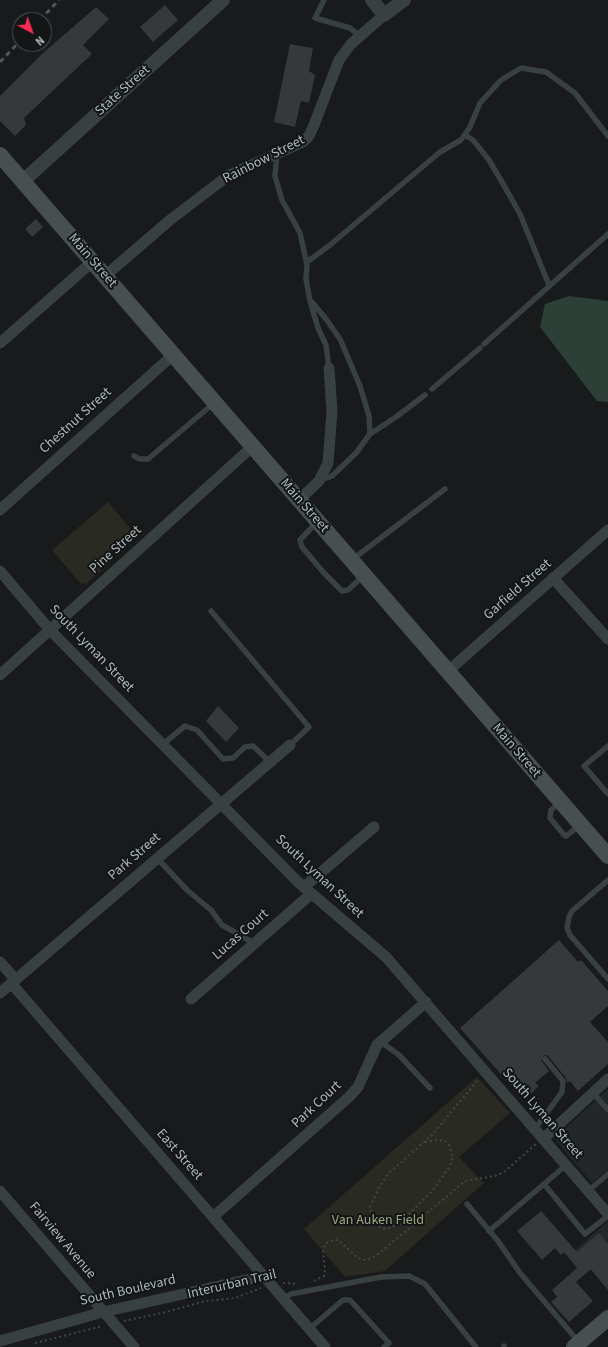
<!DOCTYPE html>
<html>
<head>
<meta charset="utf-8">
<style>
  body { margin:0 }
  #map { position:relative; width:608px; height:1347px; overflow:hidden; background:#181a1b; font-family:"Source Sans 3",sans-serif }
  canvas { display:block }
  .north { position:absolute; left:12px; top:12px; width:40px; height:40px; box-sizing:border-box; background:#131516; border:1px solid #4f5757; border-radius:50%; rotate:139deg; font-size:11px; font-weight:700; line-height:16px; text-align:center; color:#aabbb8 }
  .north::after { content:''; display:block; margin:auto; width:14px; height:18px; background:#fe2c54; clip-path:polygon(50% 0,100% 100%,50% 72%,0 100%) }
</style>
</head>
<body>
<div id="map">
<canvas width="608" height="1347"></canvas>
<div class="north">N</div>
</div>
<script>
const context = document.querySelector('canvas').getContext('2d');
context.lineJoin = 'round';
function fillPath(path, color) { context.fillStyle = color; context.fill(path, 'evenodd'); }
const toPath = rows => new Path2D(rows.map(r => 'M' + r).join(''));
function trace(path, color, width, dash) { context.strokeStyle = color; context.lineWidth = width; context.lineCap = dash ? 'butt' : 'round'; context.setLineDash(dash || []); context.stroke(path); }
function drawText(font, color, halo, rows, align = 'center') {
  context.font = font + ' "Source Sans 3",sans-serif'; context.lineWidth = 4; context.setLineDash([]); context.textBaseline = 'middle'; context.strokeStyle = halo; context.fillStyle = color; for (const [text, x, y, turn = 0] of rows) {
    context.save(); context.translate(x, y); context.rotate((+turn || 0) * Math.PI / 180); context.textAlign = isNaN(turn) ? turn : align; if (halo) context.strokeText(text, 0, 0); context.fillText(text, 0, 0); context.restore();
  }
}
const built = toPath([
  [608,1089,608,1169,592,1183,558,1143,556,1137],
  [608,1221,608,1290,574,1251]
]);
const green = toPath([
  [108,502,137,536,108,561,110,563,85,585,83,583,81,584,52,550],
  [477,1077,510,1113,459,1157,484,1183,385,1271,345,1277,304,1229]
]);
const water = toPath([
  [569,296,608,301,608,402,597,401,540,327,545,304]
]);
const building = toPath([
  [165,5,178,20,153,42,140,27],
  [96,7,109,19,83,45,92,54,24,118,26,125,15,136,0,121,0,96,42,54],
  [290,44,313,48,309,71,315,75,309,103,301,101,295,127,274,122],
  [36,219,43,227,32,237,25,229],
  [218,706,239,728,226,742,206,721],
  [559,940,578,962,581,960,608,991,608,1006,590,1022,608,1042,608,1064,578,1091,570,1081,567,1083,566,1078,548,1056,544,1055,541,1060,549,1071,535,1083,539,1086,524,1100,460,1028],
  [541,1211,577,1252,599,1233,608,1244,608,1290,591,1269,576,1282,593,1301,569,1322,551,1302,557,1297,552,1290,577,1268,564,1252,561,1255,555,1248,542,1260,517,1231]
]);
const path = toPath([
  [425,1142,438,1140,445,1141,449,1145,453,1157,450,1166,433,1190,407,1216,392,1227,385,1229,378,1226,372,1222,370,1207,380,1186,389,1173,432,1135,478,1080],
  [314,1281,324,1276,325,1270,323,1252,325,1244,331,1241,338,1240,357,1257,363,1260,370,1259,381,1252,465,1181,495,1176,504,1172,536,1144],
  [283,1283,298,1284],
  [124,1321,162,1313,206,1301,235,1298,261,1288],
  [35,1343,103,1326]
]);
const service = toPath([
  [324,0,315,18,350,28,360,36],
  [465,135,473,140,489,160,506,189,520,214,549,285],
  [277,154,275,176,282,200,300,233,307,265,306,279,310,301,318,328,326,345,329,368],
  [307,262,330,245,440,152,461,140,470,127,480,103,501,80,521,68,546,72,575,93,608,136],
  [312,302,326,319,340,339,360,386,369,416,370,434,356,453,332,476,321,480],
  [484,344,608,234],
  [432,389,480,348],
  [370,434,396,417,425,395],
  [134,456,139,459,148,459,214,403],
  [316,523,300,540,302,547,324,573,342,591,348,590,364,575],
  [353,559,445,489],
  [211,611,309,727,290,745],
  [163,744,185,726,197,730,223,759,233,758,245,747,253,746,270,762],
  [608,746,584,766,608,794],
  [560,802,551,810,550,818,564,835,566,836,579,826],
  [157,858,187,890,211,910,222,925,254,943],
  [608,880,572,911,569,917,567,928,570,935,608,979],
  [381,1042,399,1055,430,1088],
  [593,1093,608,1110],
  [535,1129,562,1092,563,1081,545,1059],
  [544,1184,566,1165],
  [588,1191,608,1174],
  [467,1204,498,1241,520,1273,578,1341],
  [489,1231,544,1184,585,1234,608,1216],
  [283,1299,291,1294,381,1277,409,1276,425,1284,476,1347],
  [309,1329,343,1300,350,1300,389,1343,384,1347],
  [504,1346,504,1347]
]);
const minor = toPath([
  [105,276,170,220,229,175,303,142,309,136,314,125,339,60,351,44,384,15],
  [0,343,92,262],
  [299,500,319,481,328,463,332,411,329,368],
  [0,510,173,355],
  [0,571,50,630,298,882,386,957,608,1214],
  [553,578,608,639],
  [447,672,608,530],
  [0,675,252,447],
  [304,887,374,827],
  [0,962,15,979],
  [11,983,325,1347],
  [0,993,290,745],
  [191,999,311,894],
  [543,1139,608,1079],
  [0,1191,134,1347],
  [213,1217,349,1097,358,1087,377,1045,426,1002],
  [0,1341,103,1312,263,1276]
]);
const tertiary = toPath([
  [372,0,384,15,404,0],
  [23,181,223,0]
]);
const secondary = toPath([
  [0,155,608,856],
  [574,1347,608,1318]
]);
const rail = toPath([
  [40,20,59,0],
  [0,62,20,41]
]);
const streetNames = [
  ["State Street",123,91,-42],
  ["Rainbow Street",264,160,-27],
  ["Main Street",92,261,49],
  ["Chestnut Street",76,421,-42],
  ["Main Street",304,506,49],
  ["Pine Street",116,550,-42],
  ["Garfield Street",518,590,-41],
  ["South Lyman Street",91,649,46],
  ["Main Street",516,751,49],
  ["Park Street",135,857,-41],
  ["South Lyman Street",319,877,43],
  ["Lucas Court",241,935,-41],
  ["Park Court",317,1105,-43],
  ["South Lyman Street",542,1114,49],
  ["East Street",179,1155,49],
  ["Fairview Avenue",62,1241,50],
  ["Interurban Trail",232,1285,-13],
  ["South Boulevard",128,1291,-13]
];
const parkNames = [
  ["Van Auken Field",378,1221]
];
fillPath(built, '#242728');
fillPath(green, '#292b22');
fillPath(water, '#2d4038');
fillPath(building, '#35393a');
trace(path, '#3f4746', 2, [2, 3]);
trace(service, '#394040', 5.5);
trace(minor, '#394040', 11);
trace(tertiary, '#394040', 14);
trace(secondary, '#47504f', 16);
trace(rail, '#4e5756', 3, [5, 4]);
drawText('14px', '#aabbb8', '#131516', streetNames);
drawText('14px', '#9fa77f', '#131516', parkNames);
</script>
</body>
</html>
